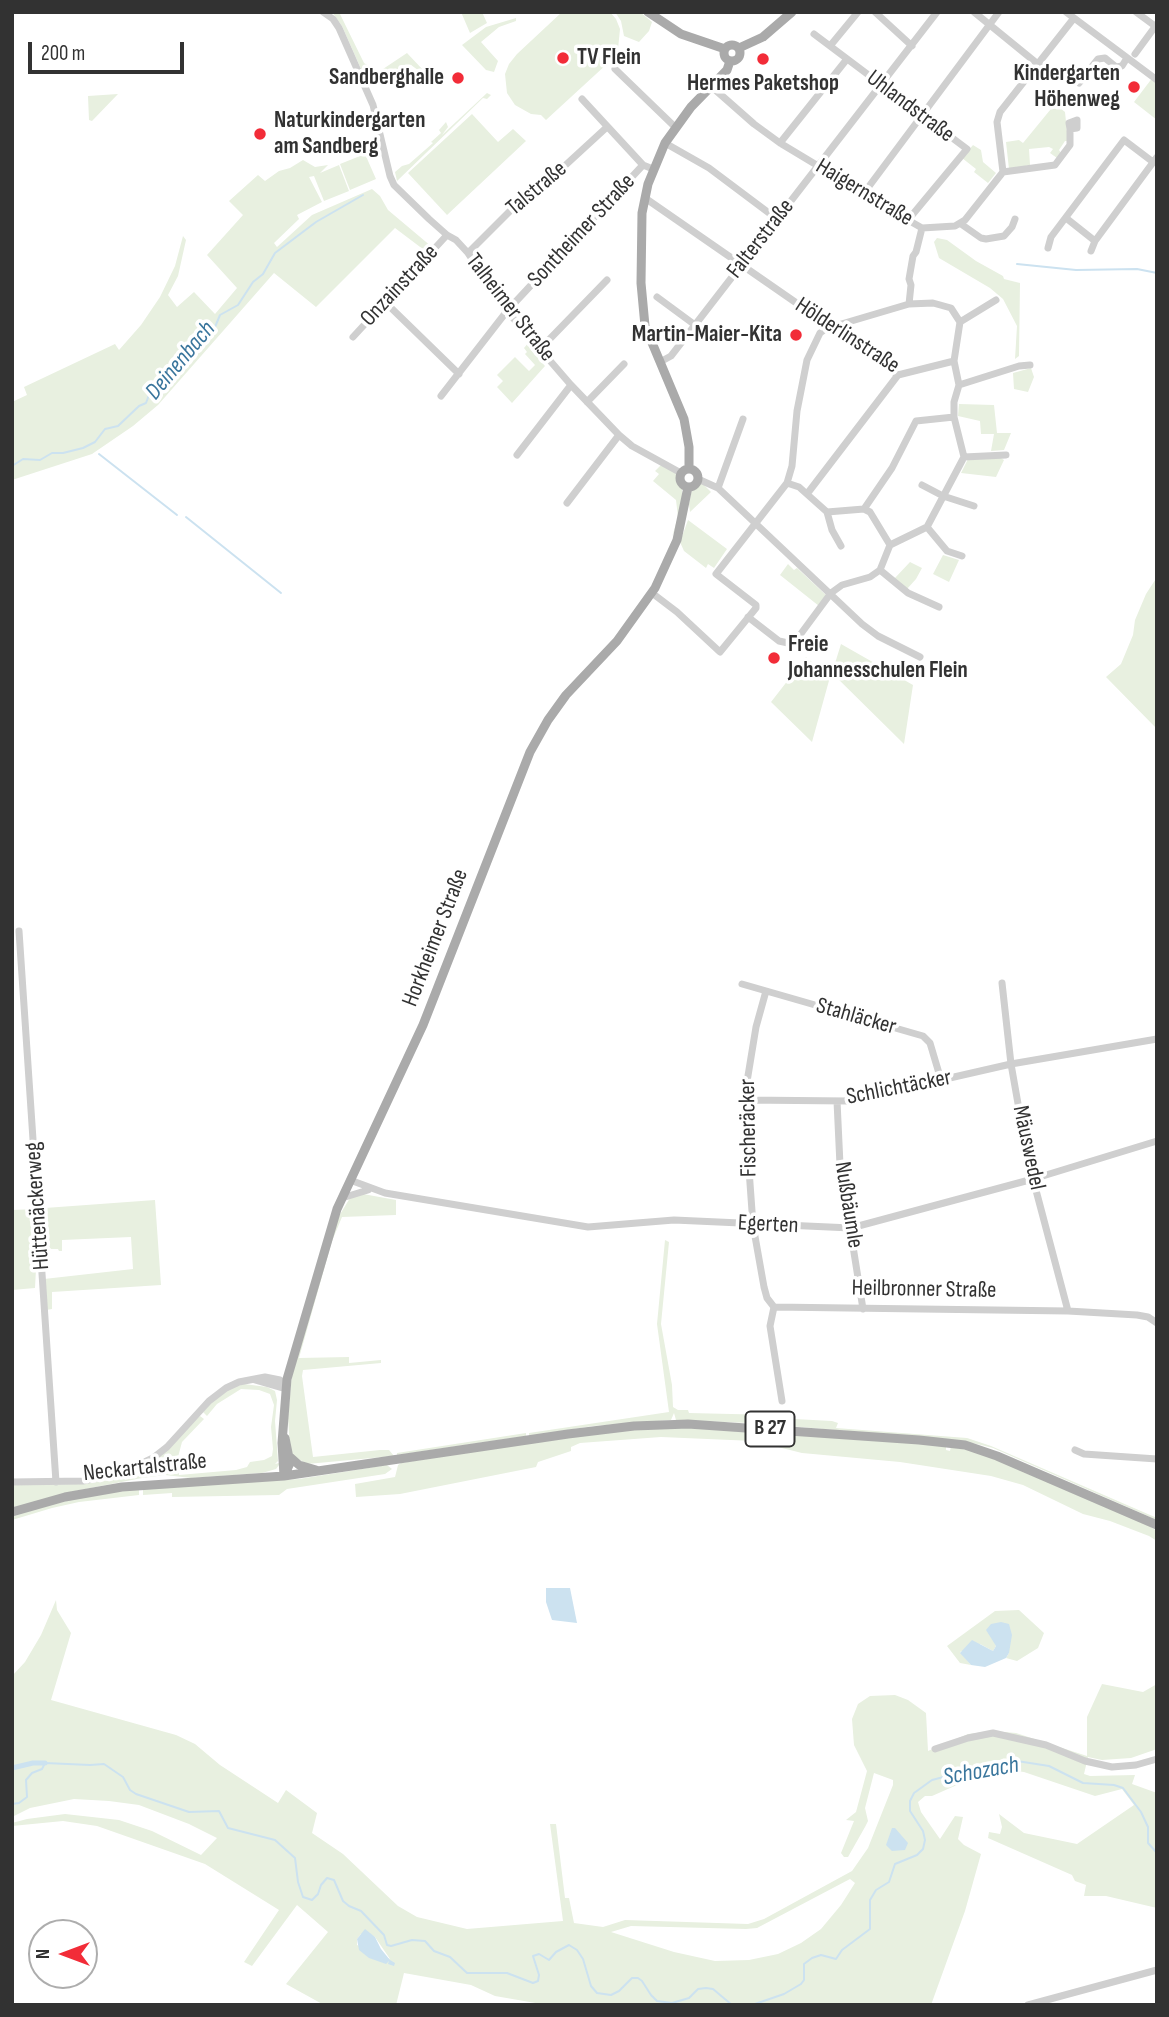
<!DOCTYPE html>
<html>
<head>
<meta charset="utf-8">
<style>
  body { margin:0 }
  #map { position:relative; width:1169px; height:2017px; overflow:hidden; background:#fff; font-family:"Sofia Sans Condensed",sans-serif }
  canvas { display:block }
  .frame { position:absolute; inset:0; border:14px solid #323232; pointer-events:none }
  .north { position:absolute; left:28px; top:1919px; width:70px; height:70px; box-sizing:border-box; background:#fff; border:2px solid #adadad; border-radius:50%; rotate:270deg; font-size:19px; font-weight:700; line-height:28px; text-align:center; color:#323232 }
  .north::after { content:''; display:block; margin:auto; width:24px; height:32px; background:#f22c38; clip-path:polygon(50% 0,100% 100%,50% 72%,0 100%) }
  .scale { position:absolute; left:28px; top:42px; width:156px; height:32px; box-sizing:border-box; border:4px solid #323232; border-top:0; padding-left:9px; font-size:21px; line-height:24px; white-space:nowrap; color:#323232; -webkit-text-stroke:5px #fff; paint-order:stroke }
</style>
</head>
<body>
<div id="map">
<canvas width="1169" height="2017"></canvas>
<div class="frame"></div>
<div class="north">N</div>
<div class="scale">200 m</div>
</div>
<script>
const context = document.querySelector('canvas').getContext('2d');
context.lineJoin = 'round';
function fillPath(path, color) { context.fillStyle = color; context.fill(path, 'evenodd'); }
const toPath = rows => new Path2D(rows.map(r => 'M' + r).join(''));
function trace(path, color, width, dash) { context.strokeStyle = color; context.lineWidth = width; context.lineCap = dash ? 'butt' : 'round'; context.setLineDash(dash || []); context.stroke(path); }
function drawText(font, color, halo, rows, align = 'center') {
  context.font = font + ' "Sofia Sans Condensed",sans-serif'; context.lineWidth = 7; context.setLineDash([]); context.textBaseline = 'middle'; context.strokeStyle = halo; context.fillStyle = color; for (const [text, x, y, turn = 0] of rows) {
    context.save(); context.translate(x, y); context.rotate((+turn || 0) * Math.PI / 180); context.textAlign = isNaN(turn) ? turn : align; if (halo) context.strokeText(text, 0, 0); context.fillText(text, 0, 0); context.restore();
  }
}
const green = toPath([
  [332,12,339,12,364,63,374,69,365,78,342,26],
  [461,12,482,12,487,23,470,33],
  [562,12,610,12,616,19,620,29,618,49,620,52,546,120,541,115,531,114,515,105,507,93,505,74,509,64,517,54],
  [615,12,640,12,652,22,649,31,639,42,624,36,621,21],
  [516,18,516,21,499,27,481,42,498,61,494,72,486,70,462,45,486,27],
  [407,53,424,71,422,73,411,65,383,74,369,81,368,79],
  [1153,77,1157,81,1157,120,1134,102],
  [487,93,491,95,487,99,483,98,397,181,395,172,402,166,409,164,433,143,431,142,441,133,439,130,446,122,448,127,442,135],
  [118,94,92,121,89,120,88,96],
  [1055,104,1065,112,1068,141,1065,141,1059,150,1061,153,1057,158,1050,153,1053,149,1049,147,1029,149,1030,165,1009,169,1006,142,1019,140,1023,143],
  [472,114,498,142,513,129,526,141,447,215,408,173],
  [973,145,981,150,983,162,996,173,988,183,974,172,976,169,962,158],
  [365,154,376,179,350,190,340,164],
  [303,160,315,167,328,165,320,173,339,165,349,191,324,201,314,176,309,177,322,202,297,215,299,219,274,243,277,247,312,215,372,189,380,196,388,210,432,247,428,253,395,228,316,307,274,273,158,405,133,426,92,454,12,480,12,402,27,395,24,387,115,344,119,350,141,325,160,297,175,266,183,236,186,240,178,276,168,295,177,307,194,292,215,314,237,288,207,255,243,215,229,201,258,175,265,181,279,171,290,168],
  [937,238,947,240,976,261,1003,276,1004,279,1020,283,1019,356,1015,359,1017,326,1003,299,990,288,939,258,934,242],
  [529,342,533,346,530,349,545,366,512,403,497,387,503,381,497,375,515,357,529,371,535,365,525,354,527,352,524,348],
  [1031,368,1034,377,1028,392,1014,389,1013,373],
  [959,404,994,405,997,433,1011,433,1004,450,991,451,994,434,981,434,980,421,958,416],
  [999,457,1004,460,996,477,961,473,968,459],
  [661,465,677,473,682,487,682,500,676,527,672,537,678,517,676,500,653,481,659,474,655,471],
  [698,484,703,484,711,492,690,512,689,504,692,489],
  [688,520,727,549,714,568,708,564,706,568,684,551,680,542],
  [943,555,959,560,949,582,933,574],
  [910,562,922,568,916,579,907,589,894,579],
  [788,564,794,570,797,568,827,596,819,606,780,575],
  [1157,577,1157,729,1106,677,1121,664,1133,635,1135,620,1146,594],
  [841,644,913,685,904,744,832,673],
  [806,657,830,677,812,742,771,702],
  [363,1194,396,1200,396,1215,342,1217,332,1241,299,1358,349,1357,349,1363,381,1360,381,1363,303,1370,302,1376,313,1457,380,1450,389,1450,394,1456,307,1464,293,1456,290,1449,288,1417,292,1373,339,1216,350,1198],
  [155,1200,161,1285,52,1292,52,1309,46,1310,44,1279,133,1269,131,1237,62,1240,62,1251,59,1251,58,1249,51,1249,46,1243,45,1208],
  [36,1209,41,1268,36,1269,35,1288,12,1290,12,1210],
  [665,1240,669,1242,661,1324,672,1385,673,1407,678,1410,688,1410,689,1413,774,1415,773,1424,676,1420,674,1413,671,1420,593,1426,529,1436,529,1433,669,1412,657,1324],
  [244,1384,267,1387,275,1391,277,1400,275,1421,278,1461,275,1464,279,1463,279,1465,276,1469,262,1473,191,1478,165,1475,142,1478,70,1492,12,1508,12,1485,77,1484,111,1480,138,1469,200,1416,204,1419,182,1442,178,1457,179,1475,236,1470,247,1467,250,1462,264,1460,272,1456,273,1449,271,1427,274,1405,270,1394,259,1390,241,1389,217,1404,207,1416,203,1412,212,1402,231,1388],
  [794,1419,832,1421,838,1423,836,1428,967,1438,991,1446,1157,1518,1157,1520,993,1448,977,1444,946,1439,775,1425,776,1420,793,1421],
  [686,1427,946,1445,946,1450,950,1451,951,1446,975,1450,1146,1524,1157,1531,1157,1541,1149,1536,1110,1521,1083,1514,1023,1485,991,1476,900,1462,802,1453,754,1441,661,1437,580,1443,571,1447,571,1451,538,1462,536,1467,400,1494,356,1497,355,1484,395,1477,398,1465,401,1463,599,1432],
  [526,1433,526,1436,397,1455,397,1453],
  [387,1465,392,1469,385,1474,287,1489,279,1495,172,1497,172,1493,143,1495,143,1489,299,1479],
  [139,1489,139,1495,79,1502,52,1508,12,1520,12,1515,54,1503,93,1495],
  [56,1600,57,1610,71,1633,51,1700,176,1735,195,1744,220,1765,278,1803,286,1790,317,1813,312,1833,343,1854,398,1906,417,1917,467,1929,563,1921,550,1824,556,1824,565,1898,569,1898,574,1923,603,1927,625,1920,748,1924,764,1919,852,1871,868,1848,893,1785,893,1780,874,1773,865,1808,868,1821,865,1827,848,1857,844,1857,841,1853,854,1821,846,1820,856,1812,867,1771,854,1745,852,1719,858,1704,870,1696,895,1695,908,1700,926,1713,928,1751,968,1734,993,1731,1016,1733,1087,1756,1087,1717,1102,1684,1143,1692,1157,1684,1157,1749,1131,1758,1102,1760,1088,1757,1084,1774,1090,1776,1135,1775,1132,1784,1157,1793,1157,1908,1106,1896,1084,1896,1086,1885,1075,1881,1072,1875,988,1838,989,1832,1000,1834,1002,1827,999,1814,1024,1833,1077,1844,1134,1805,1122,1789,1095,1796,1024,1772,990,1768,977,1782,966,1781,932,1796,925,1796,918,1802,921,1812,940,1839,955,1816,963,1817,958,1839,964,1845,981,1854,965,1911,931,2005,547,2005,495,1996,471,1985,404,1973,396,2005,324,2005,286,1984,328,1932,297,1905,252,1966,244,1962,279,1910,205,1864,97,1826,63,1821,12,1826,12,1823,27,1819,65,1814,119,1820,152,1831,201,1855,217,1838,189,1824,139,1805,109,1801,74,1799,30,1808,12,1817,12,1676,25,1662,41,1635],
  [850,1879,855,1883,841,1905,821,1929,801,1943,778,1954,749,1960,715,1961,674,1952,611,1932,631,1926,746,1929,757,1928],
  [361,1934,370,1934,375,1937,390,1959,357,1945,357,1939],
  [1019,1610,1044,1633,1038,1648,1017,1661,1006,1658,1009,1653,994,1639,996,1646,993,1651,980,1644,960,1652,971,1665,960,1663,947,1646,995,1611]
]);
const water = toPath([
  [546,1588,570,1588,577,1623,552,1620,546,1602],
  [1001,1622,1009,1624,1012,1635,1009,1653,1006,1658,985,1667,971,1665,960,1653,972,1640,993,1651,996,1646,986,1630,991,1624],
  [892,1828,895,1828,908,1843,905,1850,892,1851,886,1845],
  [365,1929,375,1937,381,1949,390,1960,395,1963,394,1966,388,1964,389,1961,386,1964,369,1958,359,1950,357,1939]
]);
const stream = toPath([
  [1017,264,1076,270,1137,269,1157,273],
  [99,454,177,515],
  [12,466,23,459,40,460,52,453,63,453,83,448,95,442,105,429,118,426,139,406,146,403,149,395,165,383,167,377,179,363,189,357,193,346,203,341,215,327,220,315,238,305,253,282,263,274,275,253,316,222,363,195],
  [186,517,281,593],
  [12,1804,19,1803,27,1797,26,1780,32,1773,42,1769,45,1763,90,1765,104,1764,123,1777,130,1790,136,1794,189,1812,219,1811,228,1828,275,1840,295,1858,298,1882,303,1897,312,1900,318,1894,321,1885,327,1878,334,1880,343,1901,349,1906,361,1911,384,1935,387,1945,391,1946,412,1940,425,1941,434,1951,450,1957,467,1973,507,1973,533,1983,538,1981,539,1975,533,1956,539,1954,549,1960,556,1952,569,1945,577,1950,583,1959,591,1986,597,1993,611,1995,619,1991,632,1978,638,1978,642,1981,651,1995,657,2001,672,2003,689,1998,698,1989,706,1988,713,1989,732,2005],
  [752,2005,784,1994,801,1984,804,1980,804,1964,812,1958,821,1955,836,1959,842,1950,870,1929,870,1900,876,1890,889,1882,895,1864,917,1855,923,1849,925,1840,923,1831,910,1811,910,1801,914,1793,932,1780,985,1766,1017,1761,1049,1766,1083,1783,1114,1785,1123,1788,1141,1812,1148,1827,1148,1843,1157,1853]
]);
const canal = toPath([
  [12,1768,33,1763,45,1763]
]);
const minor = toPath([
  [323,12,333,19,339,28,373,105,390,176,394,185,429,219,447,235,456,240,468,253,507,311,571,385,619,435,632,446,681,473],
  [875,12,912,46],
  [974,12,1039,65],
  [1066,12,1157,80],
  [1136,12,1155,26],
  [814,34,967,149,908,220],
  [830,46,858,12],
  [1135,54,1157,24],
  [615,69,675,127],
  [1079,83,1098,59,1105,58,1116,67,1122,66,1127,58],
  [712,87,754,124,780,143,908,220,922,228,955,226,965,220,1003,172,997,122,1000,112,1074,18],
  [582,99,643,165,653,169],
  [665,143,709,168,777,219],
  [780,143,847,59],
  [1003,172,1055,165,1070,145,1070,129,1077,128,1077,120,1069,123,1070,129],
  [864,193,999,12],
  [645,198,821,320,827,328,838,325,846,338,898,375,954,361],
  [1066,218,1095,241],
  [961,224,981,238,986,239,1004,236,1012,227,1015,219],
  [1048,248,1051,237,1124,140,1153,162],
  [1091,251,1095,241,1157,157],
  [468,253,514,207,521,206,607,127],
  [657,297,695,325],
  [385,302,459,374],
  [909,304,911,285,909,279,913,256,916,252,922,228],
  [960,322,996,300],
  [353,337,447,235],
  [540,349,607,280],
  [660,362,671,356,937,12],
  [959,385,1019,366,1030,365],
  [441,396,507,311,643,165],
  [587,402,624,364],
  [517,455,571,385],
  [964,457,1006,455],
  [698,479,718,488,862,624,878,636,920,657],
  [787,483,799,487,827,512,832,530,841,546],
  [922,485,943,496,974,506],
  [718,488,743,419],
  [807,494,898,375],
  [567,503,619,435],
  [864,509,892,468,916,421,954,417],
  [827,512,864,509,870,512,890,545],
  [927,527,947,551,962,556],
  [880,570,908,593,939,607],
  [652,593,677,612,720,652,756,608,756,605,716,574,787,483,792,466,797,411,807,360,820,333,827,328],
  [748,617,779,641,788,643,797,639,831,593,842,585,870,577,880,570,890,545,927,527,964,457,954,417,954,402,959,385,954,361,960,322,951,308,933,303,909,304,838,325],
  [19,931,56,1482],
  [1002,983,1011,1064,1020,1115,1033,1179,1068,1311],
  [742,984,923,1036,930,1043,941,1080],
  [766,991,756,1027,744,1100,753,1225,764,1287,767,1298,774,1307,1068,1311,1137,1315,1148,1317,1157,1323],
  [744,1100,849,1101,1011,1064,1157,1039],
  [837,1101,840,1165,863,1309],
  [350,1180,385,1193,588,1227,674,1220,851,1228,1033,1179,1157,1141],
  [342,1198,368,1190],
  [774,1307,770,1326,782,1401],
  [255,1380,286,1389],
  [1075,1450,1084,1454,1157,1459],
  [12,1482,83,1481,121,1473,153,1458,167,1447,209,1401,226,1388,239,1382,265,1377,280,1380,286,1389],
  [935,1749,968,1738,993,1733,1046,1745,1085,1761,1112,1767,1136,1765,1157,1759],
  [1028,2005,1157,1970]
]);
const major = toPath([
  [648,12,681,34,725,49],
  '724 53a8 8 0 1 1 16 0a8 8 0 1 1-16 0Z',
  [739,48,763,37,792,12],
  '680 478a9 9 0 1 1 18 0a9 9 0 1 1-18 0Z',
  [689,469,689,447,684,419,645,326,641,283,642,213,648,184,665,143,691,107,727,70,730,61],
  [290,1457,299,1465,316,1470],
  [284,1476,282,1443,287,1379,337,1209,423,1025,530,752,548,720,566,695,617,641,655,588,677,540,688,487],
  [284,1476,290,1463,285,1438],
  [12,1512,65,1497,122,1487,284,1476,568,1434,634,1426,688,1424,919,1440,965,1445,997,1456,1157,1525]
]);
const markers = [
  [563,58,7,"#f22c38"],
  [763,59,7,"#f22c38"],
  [458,78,7,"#f22c38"],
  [1134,87,7,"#f22c38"],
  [260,134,7,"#f22c38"],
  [796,335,7,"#f22c38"],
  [774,658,7,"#f22c38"]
];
const shields = [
  [770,1429,49]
];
const shieldNames = [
  ["B 27",770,1429]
];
const poiNames = [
  ["TV Flein",577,58],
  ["Kindergarten",1120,74,"right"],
  ["Höhenweg",1120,100,"right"],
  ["Sandberghalle",444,78,"right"],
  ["Hermes Paketshop",763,84,"center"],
  ["Naturkindergarten",274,121],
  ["am Sandberg",274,147],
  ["Martin-Maier-Kita",782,335,"right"],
  ["Freie",788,645],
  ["Johannesschulen Flein",788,671]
];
const streetNames = [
  ["Uhlandstraße",910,107,37],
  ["Talstraße",537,189,-40],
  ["Haigernstraße",864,193,31],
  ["Sontheimer Straße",582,231,-47],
  ["Falterstraße",761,239,-52],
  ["Onzainstraße",400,286,-47],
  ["Talheimer Straße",510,308,52],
  ["Hölderlinstraße",847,336,33],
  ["Horkheimer Straße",436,938,-69],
  ["Stahläcker",856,1017,16],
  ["Schlichtäcker",899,1088,-11],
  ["Fischeräcker",749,1128,-91],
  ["Mäuswedel",1028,1148,78],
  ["Nußbäumle",848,1205,81],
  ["Hüttenäckerweg",38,1206,-94],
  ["Egerten",768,1225,3],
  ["Heilbronner Straße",924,1290,1],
  ["Neckartalstraße",145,1468,-6]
];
const waterNames = [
  ["Deinenbach",181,361,-50],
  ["Schozach",981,1772,-10]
];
fillPath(green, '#e8f0e0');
fillPath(water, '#cce2f0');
trace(stream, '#cce2f0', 2);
trace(canal, '#cce2f0', 5);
trace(minor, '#cfcfcf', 7);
trace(major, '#aaa', 9);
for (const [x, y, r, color] of markers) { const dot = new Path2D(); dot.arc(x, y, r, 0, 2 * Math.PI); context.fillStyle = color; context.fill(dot); trace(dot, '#fff', 2.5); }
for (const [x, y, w] of shields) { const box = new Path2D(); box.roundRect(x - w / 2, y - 17.5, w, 35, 5); context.fillStyle = '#fff'; context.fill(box); trace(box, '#323232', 2); }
drawText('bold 21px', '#323232', null, shieldNames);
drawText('bold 23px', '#323232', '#fff', poiNames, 'left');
drawText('23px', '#323232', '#fff', streetNames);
drawText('italic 24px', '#39759c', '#fff', waterNames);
</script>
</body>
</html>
